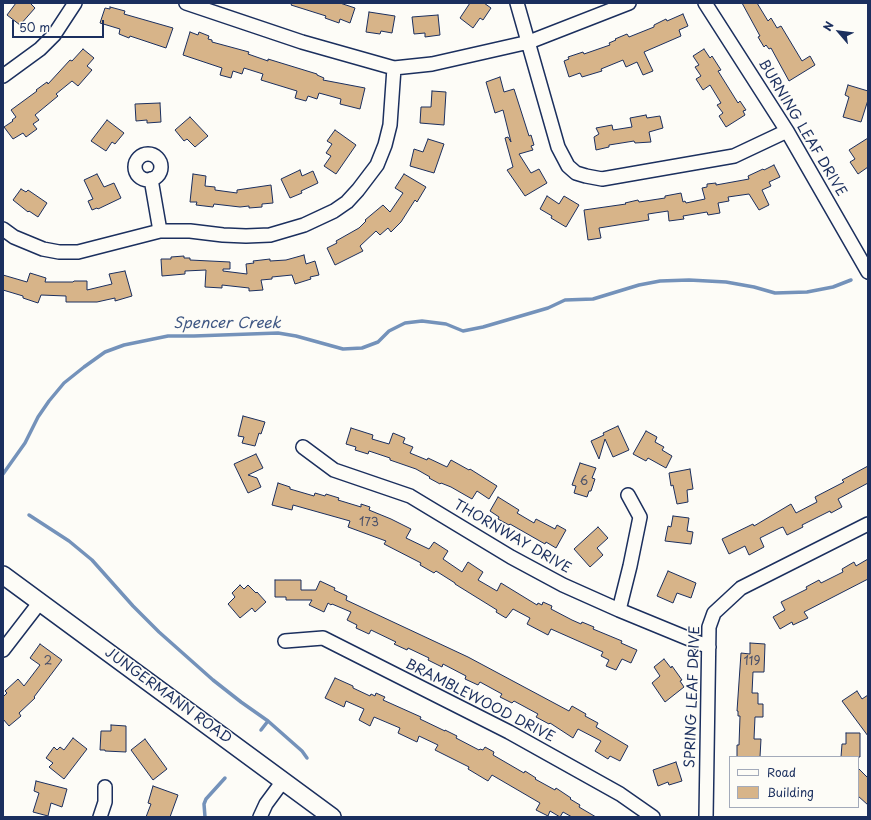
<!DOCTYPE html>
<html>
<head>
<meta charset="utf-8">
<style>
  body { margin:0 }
  #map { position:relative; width:871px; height:820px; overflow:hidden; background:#fdfcf7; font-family:"Playpen Sans",sans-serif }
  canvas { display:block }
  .frame { position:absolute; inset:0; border:4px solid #1b2f5e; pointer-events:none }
  .legend { position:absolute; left:729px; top:756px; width:130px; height:52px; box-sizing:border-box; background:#fdfcf7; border:1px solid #a3aaba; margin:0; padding:5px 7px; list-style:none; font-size:12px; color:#1b2f5e }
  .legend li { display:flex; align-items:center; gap:8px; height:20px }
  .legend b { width:20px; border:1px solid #a3aaba }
  .north { position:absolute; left:819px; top:12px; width:40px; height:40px; -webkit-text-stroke:3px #fdfcf7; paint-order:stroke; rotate:298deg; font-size:11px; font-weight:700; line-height:16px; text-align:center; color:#1b2f5e }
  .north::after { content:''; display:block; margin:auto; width:14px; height:18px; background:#1b2f5e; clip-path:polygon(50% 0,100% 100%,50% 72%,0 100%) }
  .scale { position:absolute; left:12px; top:20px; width:92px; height:18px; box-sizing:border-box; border:2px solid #1b2f5e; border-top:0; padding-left:5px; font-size:12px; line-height:14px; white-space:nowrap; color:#1b2f5e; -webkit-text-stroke:3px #fdfcf7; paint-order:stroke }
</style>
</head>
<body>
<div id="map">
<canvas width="871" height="820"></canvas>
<div class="frame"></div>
<ul class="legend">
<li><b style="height:5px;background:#fdfcf7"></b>Road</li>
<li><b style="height:11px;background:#d7b489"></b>Building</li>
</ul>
<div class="north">N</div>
<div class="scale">50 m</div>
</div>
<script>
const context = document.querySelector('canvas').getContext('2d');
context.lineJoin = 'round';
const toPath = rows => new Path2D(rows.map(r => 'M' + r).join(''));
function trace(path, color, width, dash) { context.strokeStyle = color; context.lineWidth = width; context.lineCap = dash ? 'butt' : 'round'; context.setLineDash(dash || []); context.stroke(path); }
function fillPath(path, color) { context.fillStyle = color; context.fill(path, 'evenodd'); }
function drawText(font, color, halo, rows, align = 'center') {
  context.font = font + ' "Playpen Sans",sans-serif'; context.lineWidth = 3; context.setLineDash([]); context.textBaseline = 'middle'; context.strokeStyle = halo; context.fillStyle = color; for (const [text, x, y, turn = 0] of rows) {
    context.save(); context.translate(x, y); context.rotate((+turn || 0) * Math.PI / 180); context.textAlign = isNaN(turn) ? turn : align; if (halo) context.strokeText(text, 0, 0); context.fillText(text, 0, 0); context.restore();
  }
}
const stream = toPath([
  [3,474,25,443,38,417,49,401,64,383,84,367,105,352,124,345,168,336,194,336,278,333,296,336,343,349,362,348,378,342,389,331,405,323,422,321,446,324,463,331,483,327,548,308,565,300,593,299,639,285,660,281,689,280,726,282,754,287,775,293,807,292,833,287,851,280],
  [29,515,69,541,92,560,133,606,159,632,213,680,241,702,268,721,302,751,307,758],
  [261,730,268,721],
  [205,817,204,804,206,799,225,778]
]);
const building = toPath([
  [16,3,30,3,35,8,20,25,7,15,16,3],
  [292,3,340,3,355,8,350,23,340,19,339,23,325,18,326,16,291,5,292,3],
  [470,3,484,3,491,8,483,20,480,18,473,28,460,18,470,3],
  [742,3,757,3,768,21,771,18,777,28,781,26,802,61,810,56,815,65,789,81,771,48,769,49,766,45,764,47,758,37,760,36,742,3],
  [110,7,125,11,124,14,173,28,166,48,130,36,129,38,119,34,120,29,100,23,105,8,110,9,110,7],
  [369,12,395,16,392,33,381,31,380,34,366,32,369,12],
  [683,14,688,26,679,30,681,36,644,52,653,71,643,75,637,62,626,67,623,60,601,69,602,71,582,77,580,73,569,77,564,61,569,59,568,57,583,52,584,54,610,45,609,43,616,40,615,39,627,34,629,37,654,27,654,25,666,19,667,21,683,14],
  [438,15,440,35,425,37,425,33,414,34,412,17,438,15],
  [190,32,198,35,199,32,209,36,208,39,212,40,212,42,249,52,248,54,268,61,268,59,317,74,317,75,324,78,323,80,365,88,360,109,340,104,341,99,319,93,317,99,308,96,306,101,295,98,297,91,261,80,263,74,244,68,242,74,233,71,231,78,220,75,222,68,183,55,190,32],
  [83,49,94,58,87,66,92,70,78,86,72,81,56,94,58,96,35,115,39,120,33,124,37,129,26,137,23,133,13,139,4,127,13,121,12,120,16,117,11,110,37,91,36,90,47,82,48,84,70,60,72,61,83,49],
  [704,49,710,58,712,56,721,70,718,71,738,103,740,101,746,110,743,111,745,115,726,127,719,116,723,113,717,105,721,103,710,85,703,90,696,79,701,76,695,67,699,65,693,56,704,49],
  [500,77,504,92,514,89,529,136,531,135,534,145,531,146,533,150,519,154,531,173,539,169,547,183,525,196,507,170,513,167,505,138,508,137,511,142,503,110,495,113,486,82,500,77],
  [848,85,868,91,868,100,861,122,843,117,849,97,845,95,848,85],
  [432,91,446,92,444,125,420,123,421,107,431,107,432,91],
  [160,103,161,122,147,123,147,120,136,121,135,104,160,103],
  [646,115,647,118,660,116,663,128,649,132,651,142,635,143,634,141,609,145,609,147,596,150,594,137,599,134,596,128,612,125,613,130,632,127,630,118,646,115],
  [190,117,208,136,195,147,187,139,184,141,175,130,190,117],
  [107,120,124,133,115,144,112,142,106,151,91,141,107,120],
  [335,130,356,145,336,174,324,166,331,156,326,153,332,144,327,141,335,130],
  [868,138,868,167,858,174,850,162,855,159,849,150,868,138],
  [428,139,444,144,434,173,410,166,414,149,423,152,428,139],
  [774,165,780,177,769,182,771,186,762,190,769,205,759,210,749,194,728,197,729,201,718,203,720,213,708,215,707,212,683,216,684,219,669,221,668,211,648,214,649,220,599,228,601,238,588,240,584,210,626,204,625,203,638,200,639,202,665,198,665,196,681,193,683,202,685,201,686,203,705,199,702,188,707,187,707,184,716,183,716,185,749,179,748,176,763,169,764,170,774,165],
  [300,170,302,176,313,171,318,183,301,191,302,193,290,198,281,179,300,170],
  [97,174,104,187,114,183,121,198,98,209,97,208,92,210,88,201,93,199,84,180,97,174],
  [193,174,206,176,205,186,215,187,215,190,237,193,237,190,271,185,273,203,262,204,262,207,249,208,249,206,240,207,214,204,213,207,196,205,197,202,190,202,193,174],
  [404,174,426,187,417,202,415,200,401,222,391,232,388,228,380,235,376,231,360,246,363,251,335,265,327,248,337,243,336,241,359,228,366,221,365,220,383,205,390,212,403,193,395,188,404,174],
  [21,189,26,192,28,190,47,203,38,217,29,211,28,212,13,200,21,189],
  [547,196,559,204,564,196,579,205,566,227,551,218,552,216,540,209,547,196],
  [304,255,306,264,315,261,319,275,310,277,311,279,295,284,292,275,272,277,272,279,261,280,263,290,249,291,249,288,222,285,222,288,205,287,206,270,185,271,185,274,162,276,161,259,171,259,171,257,184,256,184,258,190,258,190,260,230,262,230,269,223,269,223,271,247,274,246,264,254,263,253,261,270,259,270,261,286,260,304,255],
  [125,271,132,296,115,301,115,298,97,302,66,302,66,296,41,295,38,303,23,298,23,296,3,290,3,275,27,282,30,273,46,278,45,282,73,282,74,281,87,281,87,290,112,284,109,274,125,271],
  [243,416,265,422,261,434,259,433,255,446,242,443,244,437,238,436,243,416],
  [618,426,629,450,613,457,605,439,599,459,591,441,604,435,603,433,618,426],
  [351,428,373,435,372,439,389,444,393,433,405,438,403,443,413,447,410,453,427,460,428,458,447,467,451,460,469,470,470,469,497,486,489,499,477,491,472,499,451,487,441,483,440,484,429,478,430,477,416,469,390,460,390,458,369,451,368,454,355,450,356,447,346,444,351,428],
  [646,431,657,437,655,442,664,447,662,450,672,456,666,468,648,458,646,461,633,454,646,431],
  [256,454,263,468,248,475,257,478,261,487,248,493,234,464,256,454],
  [580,463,596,468,592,478,595,479,591,491,589,491,587,497,574,493,576,486,572,485,580,463],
  [868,466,868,483,838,499,842,507,831,513,830,511,802,525,803,527,787,535,783,527,780,528,760,538,764,547,749,555,745,546,729,554,722,539,753,524,754,526,791,504,796,513,817,502,815,497,844,482,842,480,868,466],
  [690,469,693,489,687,490,688,502,677,504,673,485,671,486,669,473,690,469],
  [278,483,290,487,290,489,314,496,315,493,325,496,326,494,339,498,338,500,361,507,361,504,370,507,369,510,391,519,411,529,406,538,429,549,434,542,448,551,443,559,462,572,468,562,483,572,478,580,497,591,501,583,537,605,538,603,542,605,543,602,552,606,551,609,572,620,581,624,582,622,594,627,593,629,622,641,621,643,637,650,631,663,622,659,616,670,606,666,609,660,601,656,603,652,551,629,548,635,527,624,530,618,513,609,506,618,496,612,497,610,455,584,455,583,436,571,434,573,420,565,421,563,384,544,386,541,348,527,350,521,293,505,292,510,272,505,278,483],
  [498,497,519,510,517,513,534,523,536,519,555,529,557,525,566,530,556,548,546,542,545,544,510,524,509,525,498,519,499,517,490,511,498,497],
  [673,516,689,518,687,531,693,532,691,544,665,541,668,526,671,527,673,516],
  [598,527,608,538,597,548,603,555,590,567,574,549,598,527],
  [868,559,868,579,804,612,808,618,793,625,792,622,780,629,773,617,785,610,781,602,807,589,806,587,819,580,821,583,843,572,842,569,854,562,856,566,868,559],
  [668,571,696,583,691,598,677,593,673,603,657,596,668,571],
  [275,580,301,580,301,590,316,590,320,581,335,588,334,590,347,596,346,600,468,657,569,711,572,706,586,714,585,716,598,723,596,727,628,746,620,761,610,756,608,759,595,751,601,741,578,729,573,738,550,723,549,724,536,717,538,714,514,701,512,703,500,697,502,694,480,682,478,685,465,679,466,676,443,664,442,667,428,660,429,658,408,648,407,650,394,644,396,642,371,630,369,634,356,628,357,625,347,620,351,612,332,604,331,605,328,603,324,612,309,605,312,600,286,600,286,597,275,597,275,580],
  [240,585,244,589,248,585,256,593,257,592,266,602,255,612,252,608,240,618,228,604,235,597,232,593,240,585],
  [750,643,765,644,764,672,753,672,752,693,758,693,758,704,763,704,763,717,755,717,754,739,761,739,760,757,737,757,737,745,739,745,740,716,738,716,738,711,737,711,741,653,750,654,750,643],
  [40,644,62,660,34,697,35,698,19,713,21,716,9,726,3,719,3,697,7,693,5,691,18,679,24,686,40,665,30,658,40,644],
  [664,659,671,668,672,666,682,680,680,681,684,687,665,702,652,683,660,676,654,667,664,659],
  [335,678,353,686,353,688,370,696,371,694,375,696,376,693,385,697,383,700,421,717,420,719,445,731,445,730,457,736,456,738,479,750,480,749,483,750,485,747,494,752,493,755,524,773,525,771,536,778,535,779,555,790,556,788,571,798,570,799,580,805,579,807,596,817,572,817,563,812,560,817,550,811,548,816,536,810,540,803,492,775,488,781,468,769,469,767,435,750,438,745,419,736,417,742,398,733,400,728,374,717,370,726,359,720,364,709,346,701,344,707,325,698,335,678],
  [857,691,862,699,868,695,868,736,842,701,857,691],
  [111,725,126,726,126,752,105,751,105,750,100,750,101,731,111,731,111,725],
  [846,733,860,733,860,757,841,757,842,744,846,744,846,733],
  [73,738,87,749,64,779,49,767,53,763,46,758,54,747,57,750,60,747,64,750,73,738],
  [145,739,167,769,153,780,131,750,145,739],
  [676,762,682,781,669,785,668,782,658,786,653,770,676,762],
  [858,768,868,778,868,805,858,796,858,768],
  [36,781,67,789,62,807,51,803,48,816,33,812,39,793,34,791,36,781],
  [153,786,178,795,170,817,146,817,151,804,148,803,153,786]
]);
const minor = toPath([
  [186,3,302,42,394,68,432,64,529,42,629,3],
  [517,3,558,147,568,166,576,173,586,176,602,179,734,156,787,131],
  [705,3,787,131,868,272],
  [3,76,40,49,54,35,75,3],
  '135 167a13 13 0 1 1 26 0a13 13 0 1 1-26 0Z',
  [151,179,160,231],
  [3,229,14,237,43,249,59,252,78,252,160,231,190,231,223,235,246,236,270,235,304,225,334,211,347,202,358,190,377,165,385,145,390,125,394,68],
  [303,447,334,470,410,496,511,557,563,585,619,610,709,647],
  [619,610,630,566,640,517,628,495],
  [285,641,323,638,509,732,620,794,653,817],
  [3,650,40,602],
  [100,817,105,802,105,787],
  [260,817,266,804,283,781],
  [706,817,709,627,714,613,741,588,868,524]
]);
const major = toPath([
  [3,575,332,817]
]);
const numberNames = [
  ["6",584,482],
  ["173",369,523],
  ["2",48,662],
  ["119",752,662]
];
const streetNames = [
  ["BURNING LEAF DRIVE",802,128,59],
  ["THORNWAY DRIVE",512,537,30],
  ["JUNGERMANN ROAD",168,696,36],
  ["SPRING LEAF DRIVE",693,697,-88],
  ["BRAMBLEWOOD DRIVE",480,701,27]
];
const waterNames = [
  ["Spencer Creek",227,324]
];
trace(stream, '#7492ba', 3.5);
fillPath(building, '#d7b489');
trace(building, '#1b2f5e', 1);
trace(minor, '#1b2f5e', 16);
trace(major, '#1b2f5e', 20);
trace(minor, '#fdfcf7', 13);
trace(major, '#fdfcf7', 17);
drawText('12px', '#4a5069', null, numberNames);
drawText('14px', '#1b2f5e', '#fdfcf7', streetNames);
drawText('italic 15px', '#405884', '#fdfcf7', waterNames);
</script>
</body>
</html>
